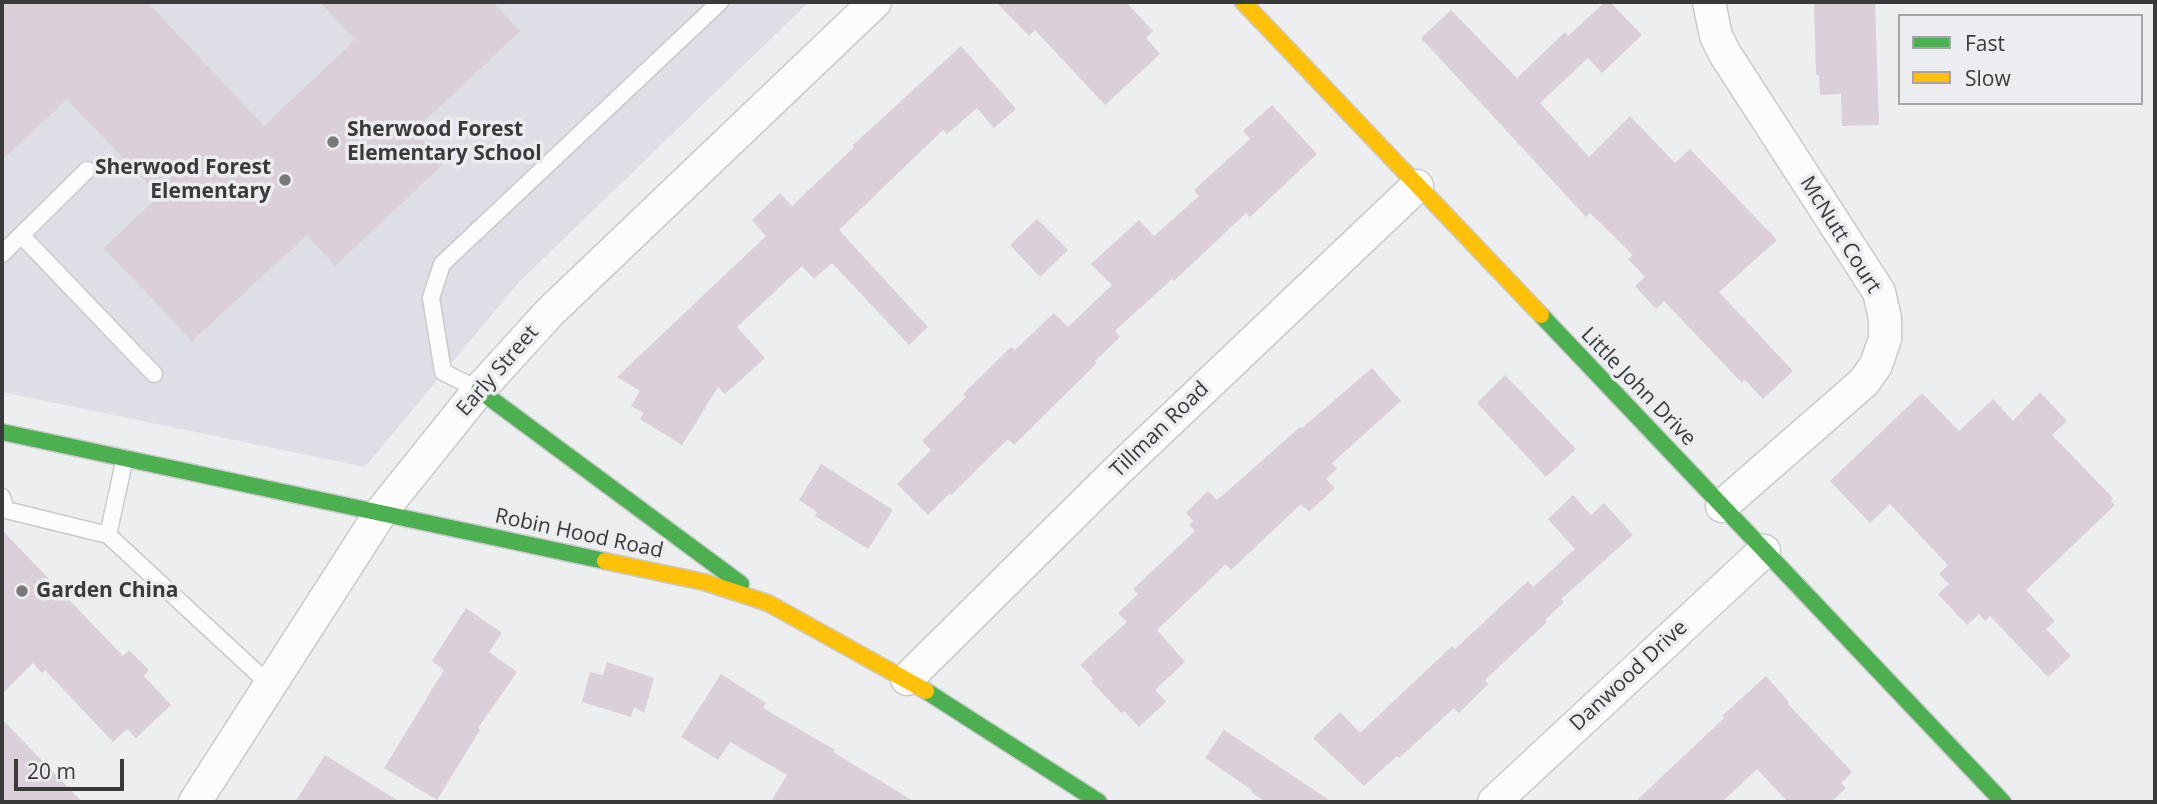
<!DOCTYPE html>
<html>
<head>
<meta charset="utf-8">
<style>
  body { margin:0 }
  #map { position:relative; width:2157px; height:804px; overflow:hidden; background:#edeeef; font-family:"Open Sans",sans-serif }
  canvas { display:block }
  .frame { position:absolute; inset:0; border:4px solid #3a3a3b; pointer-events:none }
  .legend { position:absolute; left:1898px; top:14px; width:245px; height:91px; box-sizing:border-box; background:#ecedf0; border:2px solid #a5a5a8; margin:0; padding:9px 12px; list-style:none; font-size:21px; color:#3a3a3b }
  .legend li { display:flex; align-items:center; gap:14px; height:35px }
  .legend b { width:35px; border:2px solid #a5a5a8 }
  .scale { position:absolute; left:14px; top:759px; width:110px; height:32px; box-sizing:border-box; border:4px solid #3a3a3b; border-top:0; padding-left:9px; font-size:21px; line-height:24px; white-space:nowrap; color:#3a3a3b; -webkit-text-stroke:5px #ecedf0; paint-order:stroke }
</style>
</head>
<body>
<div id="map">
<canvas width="2157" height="804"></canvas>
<div class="frame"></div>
<ul class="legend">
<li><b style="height:9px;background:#4caf50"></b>Fast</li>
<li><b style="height:9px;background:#ffc107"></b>Slow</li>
</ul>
<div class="scale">20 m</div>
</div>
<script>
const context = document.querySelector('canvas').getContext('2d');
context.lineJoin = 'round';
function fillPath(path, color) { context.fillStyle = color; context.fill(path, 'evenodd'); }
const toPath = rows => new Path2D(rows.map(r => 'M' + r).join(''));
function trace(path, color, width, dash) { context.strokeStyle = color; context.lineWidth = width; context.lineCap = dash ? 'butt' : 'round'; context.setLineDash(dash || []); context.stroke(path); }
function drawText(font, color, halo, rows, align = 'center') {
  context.font = font + ' "Open Sans",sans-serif'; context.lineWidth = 7; context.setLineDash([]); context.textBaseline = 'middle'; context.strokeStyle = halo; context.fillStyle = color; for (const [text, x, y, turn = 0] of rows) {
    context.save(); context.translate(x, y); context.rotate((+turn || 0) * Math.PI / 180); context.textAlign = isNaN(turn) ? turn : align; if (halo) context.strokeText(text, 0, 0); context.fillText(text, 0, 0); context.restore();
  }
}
const built = toPath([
  [2,2,809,2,519,282,365,467,2,392]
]);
const building = toPath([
  [2,2,147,2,264,126,355,40,320,2,493,2,520,31,414,131,444,163,335,266,307,235,192,341,104,248,159,196,67,99,2,160],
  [996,2,1126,2,1153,31,1146,38,1160,54,1105,105,1035,30,1029,36],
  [1605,2,1610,2,1642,35,1602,73,1588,58,1540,103,1589,157,1630,116,1675,163,1690,149,1777,240,1719,292,1793,371,1763,399,1745,380,1742,383,1664,301,1656,309,1635,286,1645,277,1628,259,1633,255,1590,213,1586,217,1421,38,1451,10,1517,78,1565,32,1568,36],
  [1814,2,1875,2,1879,125,1842,126,1841,94,1820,95,1819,75,1816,75],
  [961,46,1016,109,994,128,977,108,947,134,943,130,839,230,928,327,909,345,832,263,814,279,802,266,737,327,765,358,725,394,718,387,682,445,640,419,644,413,631,406,640,391,617,377,766,236,752,220,780,193,792,206,854,147,853,145],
  [1272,105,1317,154,1250,217,1246,213,1174,281,1172,279,1115,331,1120,337,1095,361,1097,363,1014,445,1008,439,951,495,949,494,928,515,897,484,931,450,922,441,966,397,963,394,1011,347,1015,350,1054,313,1068,327,1112,285,1091,264,1139,220,1154,236,1199,196,1194,190,1250,139,1243,131],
  [1037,219,1068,250,1040,277,1010,245],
  [1372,368,1401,401,1332,463,1337,469,1326,479,1335,488,1309,512,1301,504,1231,570,1226,564,1157,630,1185,662,1155,690,1166,702,1139,727,1124,711,1121,713,1091,681,1094,679,1080,665,1127,622,1118,613,1138,594,1133,589,1195,531,1189,525,1193,521,1186,513,1208,491,1217,500,1222,496,1300,427,1302,428],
  [1505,375,1576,449,1546,477,1477,403],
  [2040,392,2067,421,2052,435,2113,498,2111,501,2115,505,2026,590,2055,621,2046,629,2071,656,2048,677,1990,616,1985,621,1979,614,1967,625,1938,594,1949,584,1939,574,1948,565,1890,504,1870,523,1830,481,1922,393,1959,431,1993,399,2013,421],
  [821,464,893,510,868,549,815,516,817,512,799,500],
  [1573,495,1591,515,1604,503,1633,535,1561,599,1564,602,1545,620,1547,622,1485,680,1488,684,1459,713,1454,708,1399,758,1397,756,1364,786,1313,738,1340,712,1360,733,1452,646,1455,649,1528,581,1533,587,1575,549,1548,519],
  [2,530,123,656,129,650,149,670,144,676,171,705,136,738,127,729,113,742,45,670,42,673,33,663,2,694],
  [466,608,502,633,489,652,517,672,478,728,480,730,437,800,384,768,444,670,432,661],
  [607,662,654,678,644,713,634,707,631,717,582,702,590,672,603,675],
  [721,674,766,703,763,708,835,750,833,752,915,802,771,802,787,775,730,742,718,760,681,737],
  [1766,676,1789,702,1788,704,1852,772,1841,783,1846,788,1831,802,1788,802,1757,769,1722,802,1635,802,1724,718,1722,716],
  [2,719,82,802,2,802],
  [1224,730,1332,802,1266,802,1251,792,1252,790,1205,758],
  [325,755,400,802,295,802]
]);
const lane = toPath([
  [21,235,154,374],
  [2,254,87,170],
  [479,390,443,372,431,298,442,264,720,2],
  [125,458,108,535,270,685],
  [2,497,6,510,108,535]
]);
const street = toPath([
  [1709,2,1716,36,1725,54,1879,292,1885,318,1885,339,1876,365,1864,382,1722,506],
  [907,679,1117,471,1417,186],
  [195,802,381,512,479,390,550,312,875,2],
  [1494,802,1764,551]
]);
const fast = toPath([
  [1541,315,2003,802],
  [479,390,741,584],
  [2,432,605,561],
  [926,691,1099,802]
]);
const slow = toPath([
  [1243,2,1541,315],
  [605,561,704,582,768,603,926,691]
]);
const markers = [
  [333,142,7,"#79797a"],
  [285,180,7,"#79797a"],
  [22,591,7,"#79797a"]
];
const poiNames = [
  ["Sherwood Forest",347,130],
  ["Elementary School",347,154],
  ["Sherwood Forest",271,168,"right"],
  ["Elementary",271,192,"right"],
  ["Garden China",36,591]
];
const streetNames = [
  ["McNutt Court",1840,235,58],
  ["Early Street",498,371,-49],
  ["Little John Drive",1638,387,46],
  ["Tillman Road",1160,430,-44],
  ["Robin Hood Road",579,534,12],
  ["Danwood Drive",1629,676,-43]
];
fillPath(built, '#dedfe6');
fillPath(building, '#dbcfda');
trace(lane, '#c9cacb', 19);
trace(street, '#c9cacb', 35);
trace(fast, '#c9cacb', 19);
trace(slow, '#c9cacb', 19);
trace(lane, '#fcfcfd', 16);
trace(street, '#fcfcfd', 32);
trace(fast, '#4caf50', 16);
trace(slow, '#ffc107', 16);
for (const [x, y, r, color] of markers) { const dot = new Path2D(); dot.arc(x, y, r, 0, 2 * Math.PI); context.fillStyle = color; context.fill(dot); trace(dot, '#ecedf0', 2.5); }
drawText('bold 21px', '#3a3a3b', '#ecedf0', poiNames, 'left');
drawText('21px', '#3a3a3b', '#ecedf0', streetNames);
</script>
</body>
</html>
